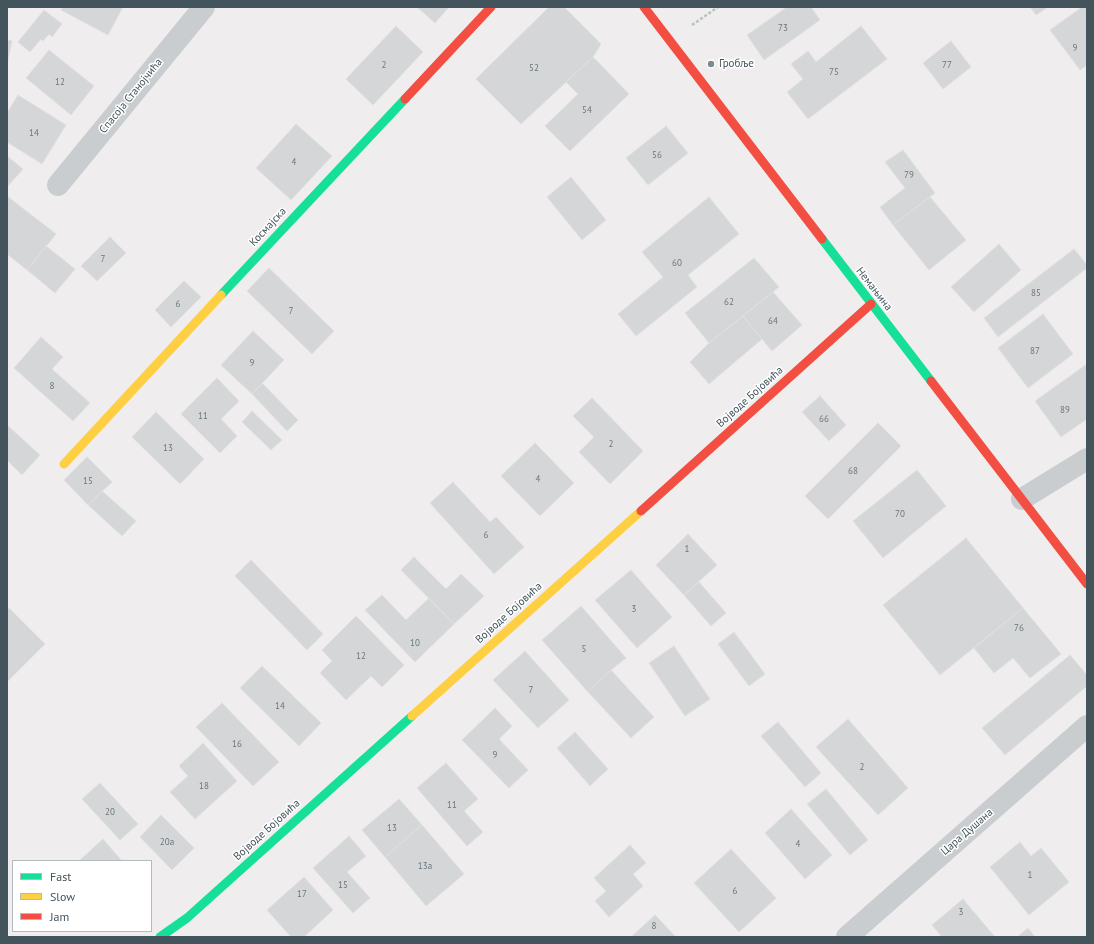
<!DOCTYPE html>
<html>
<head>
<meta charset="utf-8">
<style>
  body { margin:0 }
  #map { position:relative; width:1094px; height:944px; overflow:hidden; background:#efedee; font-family:"PT Sans",sans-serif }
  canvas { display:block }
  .frame { position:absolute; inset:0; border:8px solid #43545c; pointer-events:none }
  .legend { position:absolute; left:12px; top:860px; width:140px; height:72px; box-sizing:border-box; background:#fff; border:1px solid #b4bbbe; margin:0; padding:5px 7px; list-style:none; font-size:12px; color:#43545c }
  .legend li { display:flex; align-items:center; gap:8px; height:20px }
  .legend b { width:20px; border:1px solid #b4bbbe }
</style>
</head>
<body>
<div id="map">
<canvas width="1094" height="944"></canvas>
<div class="frame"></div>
<ul class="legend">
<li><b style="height:5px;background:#16e098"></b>Fast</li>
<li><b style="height:5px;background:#ffcf43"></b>Slow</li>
<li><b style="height:5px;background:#f24e42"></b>Jam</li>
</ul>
</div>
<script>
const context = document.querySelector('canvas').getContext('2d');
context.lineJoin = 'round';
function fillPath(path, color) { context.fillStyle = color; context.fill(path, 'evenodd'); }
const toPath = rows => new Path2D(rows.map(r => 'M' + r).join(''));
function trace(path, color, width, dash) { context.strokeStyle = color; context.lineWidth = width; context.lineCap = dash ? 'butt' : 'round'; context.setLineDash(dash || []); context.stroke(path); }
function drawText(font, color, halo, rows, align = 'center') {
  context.font = font + ' "PT Sans",sans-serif'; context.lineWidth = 3; context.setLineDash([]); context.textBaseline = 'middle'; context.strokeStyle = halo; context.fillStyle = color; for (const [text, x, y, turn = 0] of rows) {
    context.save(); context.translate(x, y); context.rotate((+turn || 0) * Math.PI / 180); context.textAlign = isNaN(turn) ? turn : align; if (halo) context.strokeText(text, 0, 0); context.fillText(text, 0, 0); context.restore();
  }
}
const building = toPath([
  [63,7,123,7,108,35,61,10,63,7],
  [417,7,449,7,435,23,417,7],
  [549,7,564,7,601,44,593,57,521,124,476,79,549,7],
  [787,7,811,7,820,20,764,60,747,35,787,7],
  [1030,7,1048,7,1036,15,1030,7],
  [1082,7,1087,7,1087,65,1080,70,1050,30,1082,7],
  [44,10,62,24,52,37,49,34,43,41,41,39,30,52,18,42,44,10],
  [396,26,423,52,373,105,346,79,396,26],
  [861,26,887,59,808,119,787,92,803,79,791,64,808,51,816,62,861,26],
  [7,40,12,41,7,64,7,40],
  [951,41,971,67,943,89,923,63,951,41],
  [49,50,94,86,71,115,26,78,49,50],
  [593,57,629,94,570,151,545,126,578,94,566,82,593,57],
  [18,95,66,125,42,164,7,142,7,113,18,95],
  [296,124,332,156,291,200,256,168,296,124],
  [666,126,688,153,648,185,626,158,666,126],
  [903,150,935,193,893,225,880,207,905,188,885,162,903,150],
  [7,156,23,169,7,187,7,156],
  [571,177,606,220,582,240,547,197,571,177],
  [7,196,56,234,27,270,7,254,7,196],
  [709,197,739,234,688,275,697,287,636,336,618,314,663,277,642,252,709,197],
  [930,197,966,240,929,270,893,225,930,197],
  [110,237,126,253,97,281,81,266,110,237],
  [999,244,1021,270,974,312,951,287,999,244],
  [46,246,75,269,55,293,27,270,46,246],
  [1074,249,1087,265,1087,268,998,337,984,318,1074,249],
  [754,258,779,287,709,343,685,313,754,258],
  [269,268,334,331,312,354,247,291,269,268],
  [184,281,201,297,171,327,155,310,184,281],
  [773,292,802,325,772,351,743,316,773,292],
  [1043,314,1073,354,1028,388,998,348,1043,314],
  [743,316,762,339,709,384,690,362,709,343,743,316],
  [253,331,284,360,252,394,221,365,253,331],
  [41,337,63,357,52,369,90,403,73,421,14,368,41,337],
  [1087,364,1087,419,1061,437,1035,401,1087,364],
  [217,378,239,401,221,419,237,436,220,453,181,414,217,378],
  [262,383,298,420,287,431,252,394,262,383],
  [820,396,846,425,829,441,802,412,820,396],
  [592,398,643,451,610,484,579,452,594,437,573,416,592,398],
  [252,411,282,440,271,450,242,422,252,411],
  [156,412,204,459,180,484,132,437,156,412],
  [878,423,901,446,828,519,805,496,878,423],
  [7,425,40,455,22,475,7,460,7,425],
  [535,443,574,483,540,516,501,476,535,443],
  [87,457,112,482,88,505,64,480,87,457],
  [917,470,946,506,883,558,853,521,917,470],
  [453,482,490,522,496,517,524,547,494,574,430,503,453,482],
  [102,491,136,521,122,536,88,505,102,491],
  [688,534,717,565,684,595,656,565,688,534],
  [966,538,1023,608,940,675,883,605,966,538],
  [414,557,446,589,461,574,484,596,454,624,401,570,414,557],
  [251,560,323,634,307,650,235,576,251,560],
  [631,570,672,617,637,648,595,600,631,570],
  [699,582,726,613,711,626,684,595,699,582],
  [382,595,406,620,429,598,454,624,415,662,365,610,382,595],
  [581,606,626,658,611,670,588,692,542,640,581,606],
  [9,608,45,644,7,682,7,610,9,608],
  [1023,608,1061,654,1030,678,1013,658,994,673,974,648,1023,608],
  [356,616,404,665,382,687,371,676,346,700,320,673,332,661,322,650,356,616],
  [734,632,765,674,749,686,718,644,734,632],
  [674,646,710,699,685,716,649,663,674,646],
  [525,651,569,700,538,728,493,680,525,651],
  [1070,655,1087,675,1087,686,1005,755,982,728,1070,655],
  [262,666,321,723,299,746,240,688,262,666],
  [611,670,654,717,631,738,588,692,611,670],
  [222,703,279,762,253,786,196,727,222,703],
  [495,708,512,726,499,739,528,770,509,788,462,740,495,708],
  [848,719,908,788,878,815,816,747,848,719],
  [778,722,821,773,805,787,761,736,778,722],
  [575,732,608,769,590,786,557,748,575,732],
  [203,743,237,781,195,819,170,792,188,776,179,766,203,743],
  [446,763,478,799,464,811,483,832,467,846,417,788,446,763],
  [100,783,138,824,120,840,82,799,100,783],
  [826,789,868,840,850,855,807,804,826,789],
  [399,799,422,825,385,857,362,830,399,799],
  [791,809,832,855,805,879,765,833,791,809],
  [161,815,194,848,172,870,140,837,161,815],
  [422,825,464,874,426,906,385,857,422,825],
  [349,836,366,856,347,872,370,898,353,913,313,868,349,836],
  [103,839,122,861,81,861,80,860,103,839],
  [1020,842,1031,856,1041,848,1069,882,1029,915,990,867,1020,842],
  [630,845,646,863,633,874,643,886,609,917,595,901,606,891,594,878,630,845],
  [731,849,776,898,739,932,694,883,731,849],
  [304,877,333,910,304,937,291,937,267,910,304,877],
  [963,899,995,937,942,937,932,925,963,899],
  [655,915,676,937,631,937,655,915],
  [1028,928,1035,937,1017,937,1028,928]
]);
const path = toPath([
  [692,25,718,7]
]);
const street = toPath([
  [58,185,204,7],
  [1022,499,1087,459],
  [847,937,1087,726]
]);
const fast = toPath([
  [822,239,931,381],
  [221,295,405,99],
  [160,937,187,918,412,716]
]);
const slow = toPath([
  [64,464,221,295],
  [412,716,641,511]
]);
const jam = toPath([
  [644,7,822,239],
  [405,99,491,7],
  [931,381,1087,584],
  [641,511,871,304]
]);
const markers = [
  [711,64,4,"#7f8a8f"]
];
const numberNames = [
  ["73",783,28],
  ["9",1075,48],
  ["2",384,65],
  ["77",947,65],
  ["52",534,68],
  ["75",834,72],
  ["12",60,82],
  ["54",587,110],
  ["14",34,133],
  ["56",657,155],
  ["4",294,162],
  ["79",909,175],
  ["7",103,259],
  ["60",677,263],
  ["85",1036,293],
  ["62",729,302],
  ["6",178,304],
  ["7",291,311],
  ["64",773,321],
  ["87",1035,351],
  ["9",252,363],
  ["8",52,386],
  ["89",1065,410],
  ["11",203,416],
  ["66",824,419],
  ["2",611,444],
  ["13",168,448],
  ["68",853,471],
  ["4",538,479],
  ["15",88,481],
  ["70",900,514],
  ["6",486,535],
  ["1",687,549],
  ["3",634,609],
  ["76",1019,628],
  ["10",415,643],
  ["5",584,649],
  ["12",361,656],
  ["7",531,690],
  ["14",280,706],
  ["16",237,744],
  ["9",495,755],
  ["2",862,767],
  ["18",204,786],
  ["11",452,805],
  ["20",110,812],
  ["13",392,828],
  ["20a",167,842],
  ["4",798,844],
  ["13a",425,866],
  ["1",1030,875],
  ["15",343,885],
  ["6",735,891],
  ["17",302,894],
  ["3",961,912],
  ["8",654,926]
];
const poiNames = [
  ["Гробље",719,64]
];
const streetNames = [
  ["Спасоја Станојчића",131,96,-51],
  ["Космајска",268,227,-47],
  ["Немањина",874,289,52],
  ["Војводе Бојовића",750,397,-42],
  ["Војводе Бојовића",509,613,-42],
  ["Војводе Бојовића",267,830,-42],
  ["Цара Душана",967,832,-41]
];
fillPath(building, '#d5d6d8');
trace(building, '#dfdfe1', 1);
trace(path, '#b5c4be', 2.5, [3, 2]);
trace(street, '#c9cdcf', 22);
trace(fast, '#16e098', 9);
trace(slow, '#ffcf43', 9);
trace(jam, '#f24e42', 9);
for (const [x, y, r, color] of markers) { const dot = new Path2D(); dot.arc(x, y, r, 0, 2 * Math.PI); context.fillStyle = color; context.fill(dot); trace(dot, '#fff', 1.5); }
drawText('9px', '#69767c', null, numberNames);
drawText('11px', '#43545c', '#fff', poiNames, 'left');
drawText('11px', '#43545c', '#fff', streetNames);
</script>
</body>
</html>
